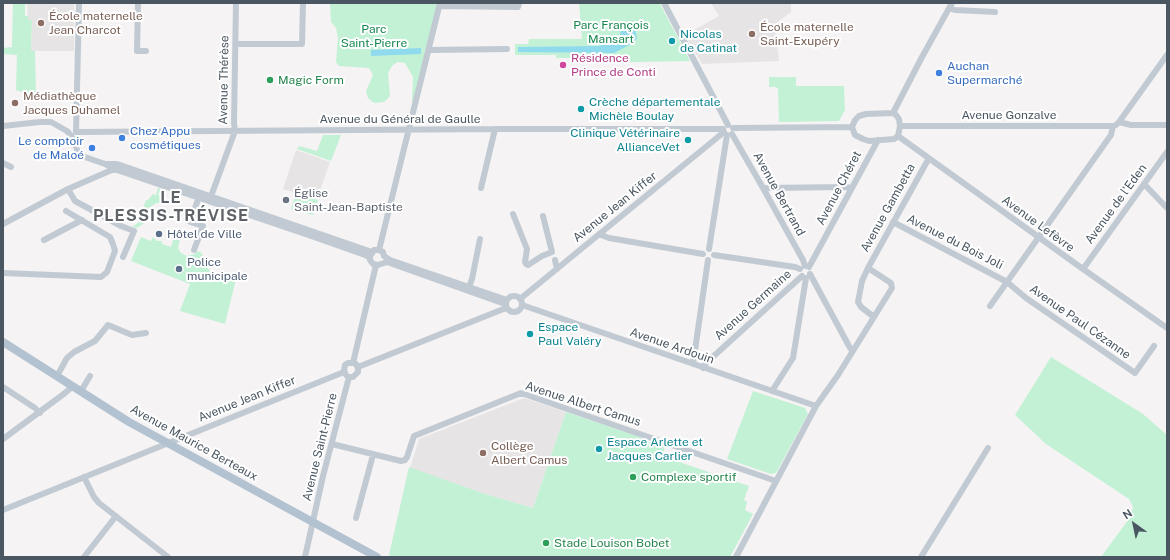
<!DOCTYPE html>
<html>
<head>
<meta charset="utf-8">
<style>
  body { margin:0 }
  #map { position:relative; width:1170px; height:560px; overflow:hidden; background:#f5f3f3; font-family:"Public Sans",sans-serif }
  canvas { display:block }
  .frame { position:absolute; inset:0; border:4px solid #4a5661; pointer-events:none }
  .north { position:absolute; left:1114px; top:504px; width:40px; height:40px; -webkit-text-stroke:3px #fff; paint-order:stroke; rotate:327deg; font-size:11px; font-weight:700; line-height:16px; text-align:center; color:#4a5661 }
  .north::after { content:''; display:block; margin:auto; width:14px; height:18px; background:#4a5661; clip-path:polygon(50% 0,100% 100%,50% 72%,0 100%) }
</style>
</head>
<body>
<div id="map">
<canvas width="1170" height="560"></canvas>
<div class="frame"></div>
<div class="north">N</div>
</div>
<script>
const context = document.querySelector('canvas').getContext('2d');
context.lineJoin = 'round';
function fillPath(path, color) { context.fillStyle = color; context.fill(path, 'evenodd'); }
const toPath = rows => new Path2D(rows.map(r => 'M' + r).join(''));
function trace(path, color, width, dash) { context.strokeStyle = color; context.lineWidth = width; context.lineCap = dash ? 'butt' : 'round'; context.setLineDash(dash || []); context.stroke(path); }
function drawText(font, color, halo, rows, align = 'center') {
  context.font = font + ' "Public Sans",sans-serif'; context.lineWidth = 4; context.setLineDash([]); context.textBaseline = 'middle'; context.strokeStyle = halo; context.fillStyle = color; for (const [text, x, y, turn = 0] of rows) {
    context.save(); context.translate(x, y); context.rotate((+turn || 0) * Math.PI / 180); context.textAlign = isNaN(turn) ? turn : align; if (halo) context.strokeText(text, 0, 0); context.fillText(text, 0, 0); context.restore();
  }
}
const education = toPath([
  [74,3,74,51,31,51,32,20,28,20,27,4],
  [711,3,791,3,791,12,775,24,779,61,702,64,685,35,719,16],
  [296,150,330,162,317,199,283,189],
  [524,398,566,412,533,508,485,494,410,468,419,439]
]);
const green = toPath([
  [13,3,25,3,25,16,28,16,28,20,32,20,31,51,35,51,36,97,16,90,17,55,3,54,3,48,12,47],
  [330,3,439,3,415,102,412,101,413,77,405,63,397,62,392,66,388,73,390,96,384,102,374,103,368,98,366,91,373,75,369,68,339,66,336,62,338,38,336,28,331,22],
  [579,3,660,4,690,61,582,63,582,58,556,58,556,55,515,55,515,44,528,44,529,39,582,39],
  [769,77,796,77,796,86,844,86,845,110,839,121,779,122,778,89,776,87,769,87],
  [323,135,341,135,331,161,297,149,299,146,317,151],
  [158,188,161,189,158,195,163,197,161,203,156,203,146,210,145,211,145,222,143,224,137,228,132,227,138,223,146,200,148,200,153,194,156,195],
  [296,193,318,200,313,215,291,209],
  [141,237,151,241,153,237,157,241,162,241,162,244,171,247,174,237,180,239,178,248,181,253,187,256,195,254,197,251,201,252,210,272,236,279,225,324,180,311,190,284,131,261],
  [1051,357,1143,414,1167,435,1167,557,1101,557,1131,516,1133,507,1129,499,1046,444,1015,415],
  [753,391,805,408,808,414,776,473,771,474,727,459],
  [566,412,640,437,645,442,652,442,665,446,663,454,665,455,665,457,749,486,744,500,747,502,745,510,753,514,730,557,392,557,389,555,409,467,485,494,533,508]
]);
const water = toPath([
  [630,26,635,29,637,38,633,43,614,53,518,52,518,47,599,46,615,41,620,36,621,28],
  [421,48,421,54,371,56,371,50]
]);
const minor = toPath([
  [79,3,76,132,495,129,723,129],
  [138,3,137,51,146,51],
  [664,3,728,125],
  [440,6,518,7,519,3],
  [949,8,955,10,995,12],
  [79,17,137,18],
  [236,44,302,44,303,3],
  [430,50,507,49],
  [893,113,896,115,899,119,900,126,898,136,894,139,869,141,863,139,855,135,852,127,855,120,859,116,866,114,893,113],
  [893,113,922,57,952,3],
  [1119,122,1131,125,1167,125],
  [3,126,40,122,51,122,67,131,72,137,78,152,82,156,105,164,114,169,314,237,365,255,370,258],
  [900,126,1113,126,1116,125,1119,122,1167,55],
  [733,128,852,127],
  [732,134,763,188,803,260,805,266],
  [898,136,1083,269,1167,328],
  [3,163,11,167],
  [107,164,116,164,123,166,372,252],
  [1144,184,1167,208],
  [481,188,495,129],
  [763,188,847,187,851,189],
  [68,189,75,201,121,226,134,231,123,257],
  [210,199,235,131,234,123,236,3],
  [513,214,527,249,525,262,526,264,528,265,542,256,552,252,543,216],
  [893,222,1007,282,1026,298,1135,373,1154,346],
  [3,224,68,189,114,169],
  [599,234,609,238,703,254],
  [44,240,82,220],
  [709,249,727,135],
  [194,250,203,226,190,222,200,194],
  [379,250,440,3],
  [714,255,795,267,800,269],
  [555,260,557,269],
  [809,267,878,140],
  [868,268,891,283,892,288,874,317,861,307,858,302,862,281,868,268,929,158],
  [1083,269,1167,152],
  [3,273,101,277,107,272,115,251,113,244,110,237,66,211],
  [810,274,849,346,852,351],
  [469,287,472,279,480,239],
  '506 304a8 8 0 1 1 16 0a8 8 0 1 1-16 0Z',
  [520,299,724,132],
  [505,304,387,262,378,265,373,264,370,260,370,256,374,250,379,250,383,252,384,256,390,260,507,300],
  [522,305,816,406],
  [990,306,1111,135,1113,126],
  [353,363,376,265],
  [693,364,708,260],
  [358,367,506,308],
  [703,368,705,364,802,276],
  [346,375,344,370,345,365,348,363,353,363],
  [57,376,67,358,74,352,95,341,108,325,132,335,146,333],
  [349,377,353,377,358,372,358,369,356,364],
  [3,387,35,408,40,413],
  [81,391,90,376],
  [772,391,793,358,806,278],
  [3,439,65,393,73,386],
  [332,444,401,461,405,460,407,457,414,436,521,393,776,481],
  [84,477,94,497,99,503,168,557],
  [3,510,344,372],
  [356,518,373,455],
  [84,557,116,516],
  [305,557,323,476,349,377],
  [736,557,816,406,838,375,874,317],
  [921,557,988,448]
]);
const major = toPath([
  [3,342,129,422,377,557]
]);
const markers = [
  [41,23,4,"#8d6e63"],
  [752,34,4,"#8d6e63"],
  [672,41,4,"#0f9aa8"],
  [563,65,4,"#d1479c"],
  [939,73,4,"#3f7fe0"],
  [270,80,4,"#2e9e5b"],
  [15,103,4,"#8d6e63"],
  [581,109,4,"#0f9aa8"],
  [122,138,4,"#3f7fe0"],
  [688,140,4,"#0f9aa8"],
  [92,148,4,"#3f7fe0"],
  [286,200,4,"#6b7280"],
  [159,234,4,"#5c6f8a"],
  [179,269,4,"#5c6f8a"],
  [530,334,4,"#0f9aa8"],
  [599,449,4,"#0f9aa8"],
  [483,453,4,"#8d6e63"],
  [633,477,4,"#2e9e5b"],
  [546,543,4,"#2e9e5b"]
];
const educationNames = [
  ["École maternelle",49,16],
  ["Jean Charcot",49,30],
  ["École maternelle",760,27],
  ["Saint-Exupéry",760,41],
  ["Médiathèque",23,96],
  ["Jacques Duhamel",23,110],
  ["Collège",491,446],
  ["Albert Camus",491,460]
];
const parkNames = [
  ["Parc François",611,25],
  ["Mansart",611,39],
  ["Parc",374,29],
  ["Saint-Pierre",374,43]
];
const cultureNames = [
  ["Nicolas",680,34],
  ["de Catinat",680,48],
  ["Crèche départementale",589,102],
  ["Michèle Boulay",589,116],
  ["Clinique Vétérinaire",680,133,"right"],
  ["AllianceVet",680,147,"right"],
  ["Espace",538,327],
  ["Paul Valéry",538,341],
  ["Espace Arlette et",607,442],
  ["Jacques Carlier",607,456]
];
const hotelNames = [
  ["Résidence",571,58],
  ["Prince de Conti",571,72]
];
const shopNames = [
  ["Auchan",947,66],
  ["Supermarché",947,80],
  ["Chez Appu",130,131],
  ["cosmétiques",130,145],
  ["Le comptoir",84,141,"right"],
  ["de Maloé",84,155,"right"]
];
const streetNames = [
  ["Avenue Thérèse",224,80,-89],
  ["Avenue Gonzalve",1009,115],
  ["Avenue du Général de Gaulle",400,119],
  ["Avenue Chéret",839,188,-62],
  ["Avenue Bertrand",779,194,61],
  ["Avenue de l'Eden",1116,204,-54],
  ["Avenue Jean Kiffer",615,207,-39],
  ["Avenue Gambetta",888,208,-61],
  ["Avenue Lefèvre",1038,224,36],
  ["Avenue du Bois Joli",955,242,27],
  ["Avenue Germaine",753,305,-42],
  ["Avenue Paul Cézanne",1080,322,35],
  ["Avenue Ardouin",672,346,19],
  ["Avenue Jean Kiffer",247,399,-22],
  ["Avenue Albert Camus",583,404,18],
  ["Avenue Maurice Berteaux",194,443,29],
  ["Avenue Saint-Pierre",320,447,-76]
];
const leisureNames = [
  ["Magic Form",278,80],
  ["Complexe sportif",641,477],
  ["Stade Louison Bobet",554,543]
];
const worshipNames = [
  ["Église",294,193],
  ["Saint-Jean-Baptiste",294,207]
];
const serviceNames = [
  ["Hôtel de Ville",167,234],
  ["Police",187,262],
  ["municipale",187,276]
];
const districtNames = [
  ["LE",171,198],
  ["PLESSIS-TRÉVISE",171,216]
];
fillPath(education, '#e6e4e5');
fillPath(green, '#c3f1d5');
fillPath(water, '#90daee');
trace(minor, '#c1cad2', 6);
trace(major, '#b3c2d1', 8);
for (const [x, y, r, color] of markers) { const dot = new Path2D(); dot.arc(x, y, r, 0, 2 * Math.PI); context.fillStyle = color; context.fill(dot); trace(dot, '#fff', 1.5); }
drawText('12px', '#785e54', '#fff', educationNames, 'left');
drawText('12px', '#17864f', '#fff', parkNames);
drawText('12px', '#0d838f', '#fff', cultureNames, 'left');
drawText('12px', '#b23c85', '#fff', hotelNames, 'left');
drawText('12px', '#366cbe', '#fff', shopNames, 'left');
drawText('12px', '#4a5661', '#fff', streetNames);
drawText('12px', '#27864d', '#fff', leisureNames, 'left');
drawText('12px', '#5b616d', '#fff', worshipNames, 'left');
drawText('12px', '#4e5e75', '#fff', serviceNames, 'left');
context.letterSpacing = '1px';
drawText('bold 16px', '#5f6368', '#fff', districtNames);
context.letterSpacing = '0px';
</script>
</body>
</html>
